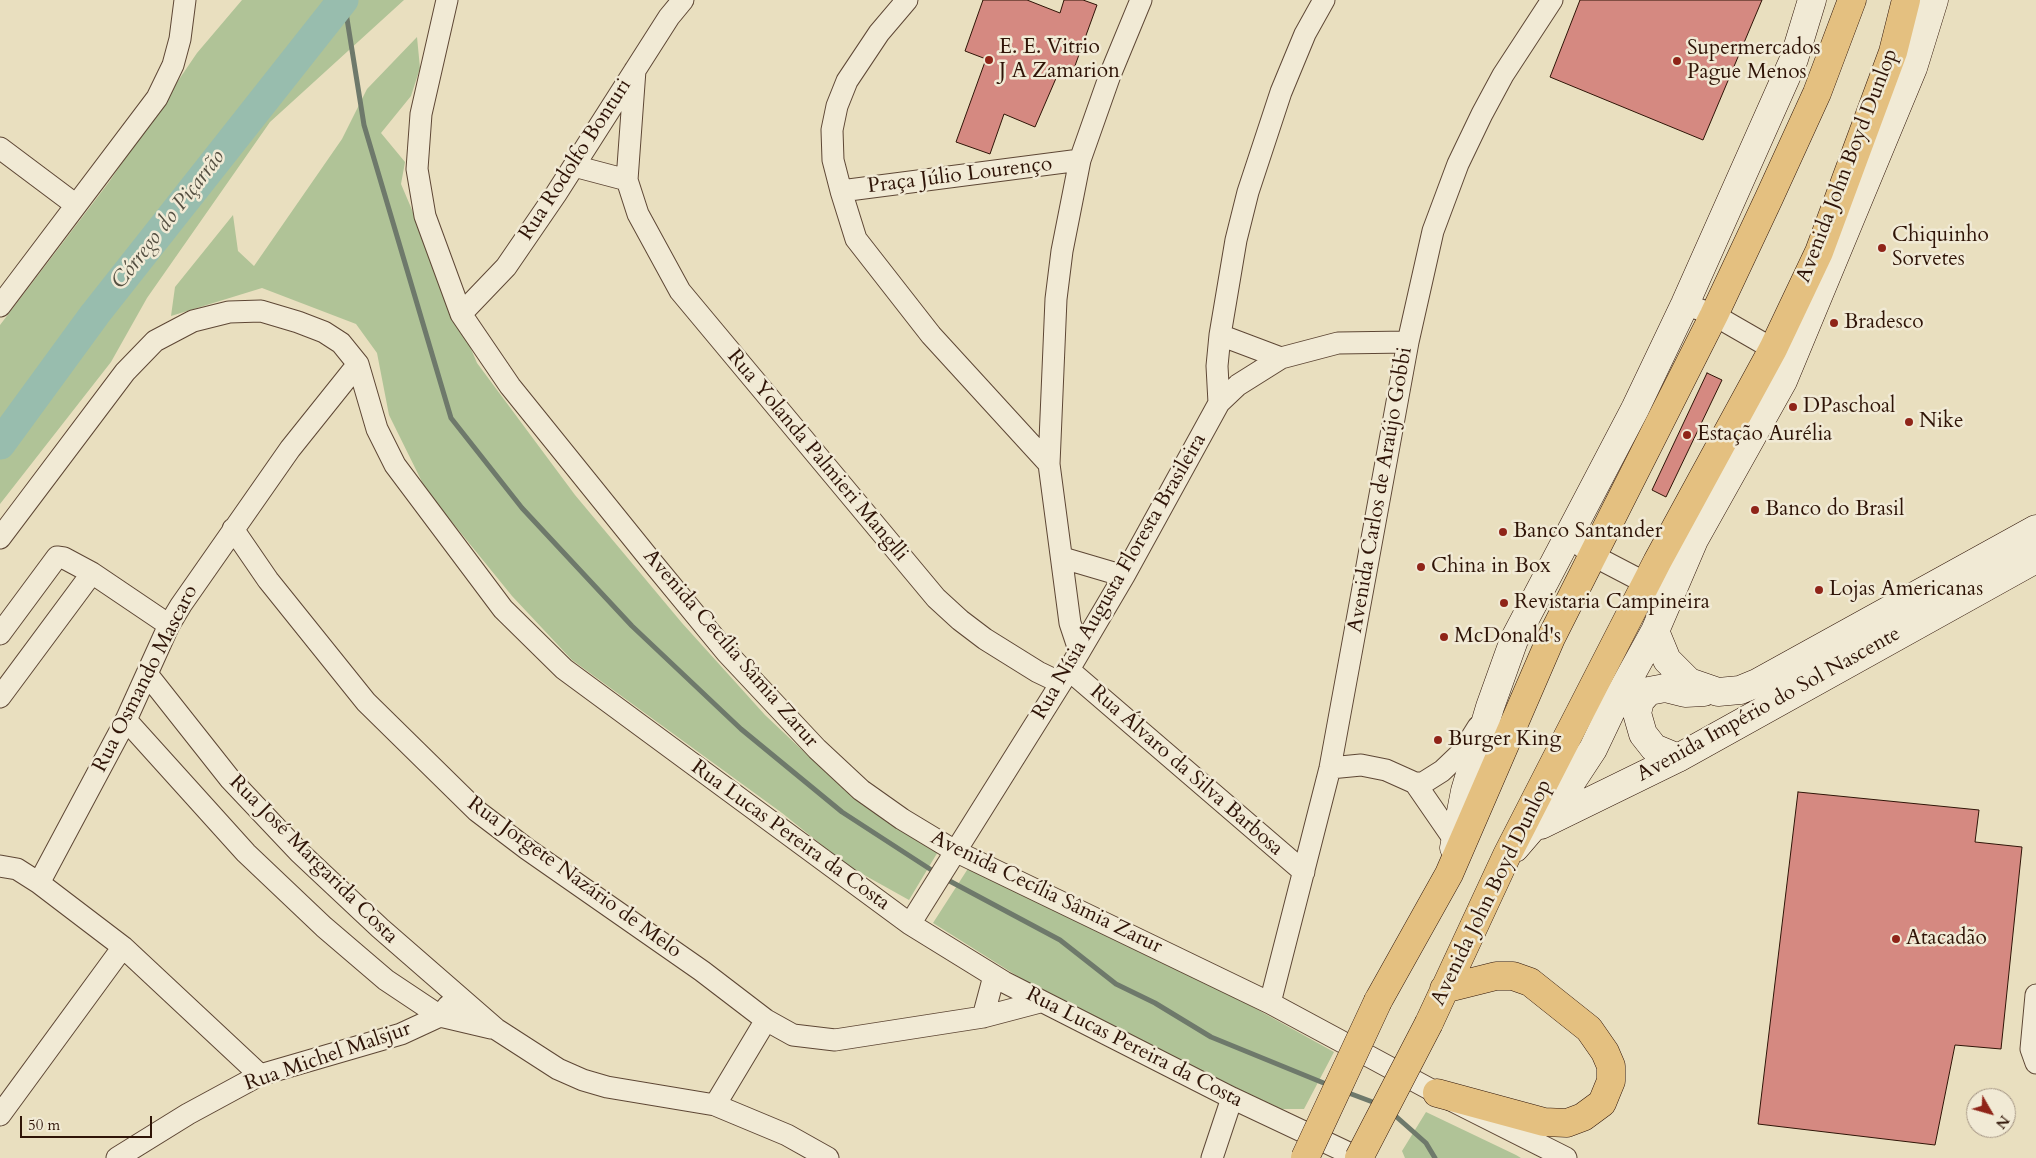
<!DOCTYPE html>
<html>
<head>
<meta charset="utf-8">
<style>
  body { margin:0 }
  #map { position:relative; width:2036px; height:1158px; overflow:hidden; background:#e9dfbf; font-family:Cardo,serif }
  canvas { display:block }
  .north { position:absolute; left:1966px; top:1088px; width:50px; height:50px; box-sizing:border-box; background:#f1ead5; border:1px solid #a39483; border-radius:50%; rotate:128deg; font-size:14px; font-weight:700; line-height:20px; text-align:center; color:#2f1407 }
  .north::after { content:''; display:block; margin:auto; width:18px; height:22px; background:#8f2418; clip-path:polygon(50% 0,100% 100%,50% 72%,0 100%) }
  .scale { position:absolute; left:20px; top:1116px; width:132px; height:22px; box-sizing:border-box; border:2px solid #2f1407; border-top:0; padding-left:6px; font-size:15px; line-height:18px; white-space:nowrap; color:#2f1407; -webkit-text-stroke:4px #f1ead5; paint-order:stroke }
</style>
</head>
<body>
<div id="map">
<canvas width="2036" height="1158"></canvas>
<div class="north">N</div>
<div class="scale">50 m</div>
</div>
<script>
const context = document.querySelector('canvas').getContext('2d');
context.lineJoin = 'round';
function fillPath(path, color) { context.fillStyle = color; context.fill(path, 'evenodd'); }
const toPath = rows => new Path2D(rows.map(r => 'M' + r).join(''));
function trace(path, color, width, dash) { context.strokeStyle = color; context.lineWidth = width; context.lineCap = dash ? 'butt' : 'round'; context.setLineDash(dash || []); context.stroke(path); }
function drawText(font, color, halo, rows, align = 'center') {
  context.font = font + ' Cardo,serif'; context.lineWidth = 5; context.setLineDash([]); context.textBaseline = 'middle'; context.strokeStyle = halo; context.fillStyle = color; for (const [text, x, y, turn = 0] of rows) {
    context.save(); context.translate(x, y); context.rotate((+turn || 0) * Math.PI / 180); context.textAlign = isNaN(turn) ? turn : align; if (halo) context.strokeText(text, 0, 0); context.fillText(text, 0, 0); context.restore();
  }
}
const green = toPath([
  [242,0,404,0,270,122,147,298,111,362,0,504,0,325,109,182,197,53],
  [417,37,420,68,411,96,381,133,405,162,401,184,477,363,575,495,682,623,765,715,852,797,939,850,909,900,848,866,782,813,572,660,512,596,426,490,389,415,377,353,356,324,262,288,171,316,175,287,233,215,238,251,254,266,342,139,367,89],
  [969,867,1251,1006,1334,1052,1304,1109,1282,1109,1228,1085,1033,986,933,923],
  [1426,1112,1516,1155,1521,1158,1405,1158,1402,1151]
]);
const stream = toPath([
  [344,0,364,125,451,418,522,508,632,626,741,729,842,812,936,873],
  [944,878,1060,940,1116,984,1155,1003,1211,1037,1331,1086],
  [1346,1092,1378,1104],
  [1391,1112,1426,1143,1435,1158]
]);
const river = toPath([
  [0,444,95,314,343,0]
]);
const building = toPath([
  [983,0,1027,0,1060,13,1064,0,1083,0,1097,5,1072,74,1060,69,1035,127,1004,114,990,154,956,142,986,59,965,51,983,0],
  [1580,0,1762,0,1703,140,1550,77,1580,0],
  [1707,373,1722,380,1666,497,1652,490,1707,373],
  [1798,792,1979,810,1975,842,2022,847,2001,1049,1955,1045,1935,1145,1758,1124,1798,792]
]);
const street = toPath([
  [447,0,421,114,417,169,425,216,461,314,510,386,652,562,727,653,817,749,861,790,902,819,955,851,1270,1003,1437,1093,1566,1158],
  [907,0,879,33,847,81,837,106,832,130,833,160,841,191,856,239,931,335,1049,464],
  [635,70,627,180,638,214,680,291,936,598,960,620,985,639,1038,672,1061,683],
  [0,148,76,205],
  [574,166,627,180],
  [841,191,1080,160],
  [1685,304,1714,315,1773,349,1786,354],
  [0,306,157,98,173,65,180,39,185,0],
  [461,314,506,267,556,194,669,17,683,0],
  [1220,335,1281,358],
  [1219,403,1217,366,1220,335,1236,240,1248,192,1281,92,1305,34,1324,0],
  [233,529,268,580,366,702,477,811,527,849,702,971,766,1020,793,1035,835,1040,983,1017,1040,1002],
  [1568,535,1592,555,1659,590],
  [0,538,125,372,155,341,193,321,229,312,261,311,298,322,324,332,341,343,358,364,377,429,395,465,503,609,564,669,910,924,1004,982,1232,1098,1359,1158],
  [1063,558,1124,576],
  [0,634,57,557,64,558,92,573,169,625],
  [1079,650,1070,623,1049,464,1056,299,1062,251,1080,160,1110,75,1141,0],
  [1069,670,1304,872],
  [147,674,230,779,299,852,380,928,496,1029,558,1069,583,1080,607,1087,715,1105,787,1135,828,1158],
  [0,697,92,573],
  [126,720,246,853,324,927,386,980,440,1016,491,1028],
  [1330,768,1361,765,1386,770,1415,783,1423,783,1442,771,1463,751,1478,727],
  [1415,783,1455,841],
  [0,866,17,869,39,883,123,947,260,1075],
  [39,883,126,720,169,625,181,605,290,449,358,364],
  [910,924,1061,683,1124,576,1219,403,1238,385,1281,358,1338,343,1408,342],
  [2036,995,2031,1049,2036,1063],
  [1270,1003,1330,768,1408,342,1433,231,1458,164,1482,114,1503,75,1552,0],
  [983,1017,994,976],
  [715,1105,766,1020],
  [0,1115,123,947],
  [117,1158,188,1114,260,1075,401,1034,440,1016,448,1006],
  [1212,1158,1232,1098]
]);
const secondary = toPath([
  [1655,631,1667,660,1689,682,1718,692,1740,690,1757,683,2036,529],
  [1678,758,1654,748,1643,734,1637,713,1640,701,1649,691,1665,688,1685,693,1704,692],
  [1541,825,1678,758,2036,559],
  [1454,848,1465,791,1490,707,1514,640,1635,409,1685,304,1794,59,1812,0],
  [1515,848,1570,784,1593,749,1612,709,1655,631,1694,540,1783,381,1913,68,1934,0]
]);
const primary = toPath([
  [1378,1001,1449,874,1551,638,1714,315,1769,198,1817,93,1852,0],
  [1429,1023,1507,855,1657,562,1773,349,1819,252,1893,52,1906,0],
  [1437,1093,1544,1122,1567,1123,1583,1117,1602,1103,1611,1081,1611,1066,1605,1052,1589,1029,1530,982,1513,976,1496,976,1444,989]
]);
const primaryBridge = toPath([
  [1305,1158,1378,1001],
  [1359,1158,1429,1023]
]);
const markers = [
  [989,60,5,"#8f2418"],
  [1677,61,5,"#8f2418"],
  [1882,248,5,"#8f2418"],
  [1834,323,5,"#8f2418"],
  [1793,407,5,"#8f2418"],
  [1909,422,5,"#8f2418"],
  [1687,435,5,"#8f2418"],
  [1755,510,5,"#8f2418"],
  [1503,532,5,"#8f2418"],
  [1421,567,5,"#8f2418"],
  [1819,590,5,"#8f2418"],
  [1504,603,5,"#8f2418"],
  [1444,637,5,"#8f2418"],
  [1438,740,5,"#8f2418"],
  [1896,939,5,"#8f2418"]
];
const poiNames = [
  ["E. E. Vitrio",999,48],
  ["J A Zamarion",999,72],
  ["Supermercados",1687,49],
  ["Pague Menos",1687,73],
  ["Chiquinho",1892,236],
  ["Sorvetes",1892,260],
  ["Bradesco",1844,323],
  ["DPaschoal",1803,407],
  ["Nike",1919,422],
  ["Estação Aurélia",1697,435],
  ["Banco do Brasil",1765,510],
  ["Banco Santander",1513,532],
  ["China in Box",1431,567],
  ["Lojas Americanas",1829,590],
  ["Revistaria Campineira",1514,603],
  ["McDonald's",1454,637],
  ["Burger King",1448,740],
  ["Atacadão",1906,939]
];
const streetNames = [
  ["Rua Rodolfo Bonturi",576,160,-57],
  ["Avenida John Boyd Dunlop",1848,166,-69],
  ["Praça Júlio Lourenço",960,176,-7],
  ["Rua Yolanda Palmieri Manglli",817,456,50],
  ["Avenida Carlos de Araújo Gobbi",1381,490,-80],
  ["Rua Nísia Augusta Floresta Brasileira",1120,577,-60],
  ["Avenida Cecília Sâmia Zarur",730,649,49],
  ["Rua Osmando Mascaro",146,679,-63],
  ["Avenida Império do Sol Nascente",1769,705,-29],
  ["Rua Álvaro da Silva Barbosa",1186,771,41],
  ["Rua Lucas Pereira da Costa",790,836,36],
  ["Rua José Margarida Costa",313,860,45],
  ["Rua Jorgete Nazário de Melo",574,878,36],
  ["Avenida Cecília Sâmia Zarur",1046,893,26],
  ["Avenida John Boyd Dunlop",1492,893,-64],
  ["Rua Lucas Pereira da Costa",1134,1048,27],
  ["Rua Michel Malsjur",328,1057,-19]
];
const waterNames = [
  ["Córrego do Piçarrão",169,220,-52]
];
fillPath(green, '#b0c397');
trace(stream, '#6e796b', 5);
trace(river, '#98bdae', 31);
fillPath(building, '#d58981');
trace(building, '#2f1407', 1);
trace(street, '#5e4735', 23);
trace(secondary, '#2f1407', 29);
trace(primary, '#2f1407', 29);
trace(street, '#f1ead5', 21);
trace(secondary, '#f1ead5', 28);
trace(primary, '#e4c080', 28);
trace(primaryBridge, '#2f1407', 29, []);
trace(primaryBridge, '#e4c080', 28);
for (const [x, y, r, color] of markers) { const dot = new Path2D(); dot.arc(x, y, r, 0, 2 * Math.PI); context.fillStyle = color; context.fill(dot); trace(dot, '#f1ead5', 2); }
drawText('21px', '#2f1407', '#f1ead5', poiNames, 'left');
drawText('21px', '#2f1407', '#f1ead5', streetNames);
drawText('italic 22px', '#544f41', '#f1ead5', waterNames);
</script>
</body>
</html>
